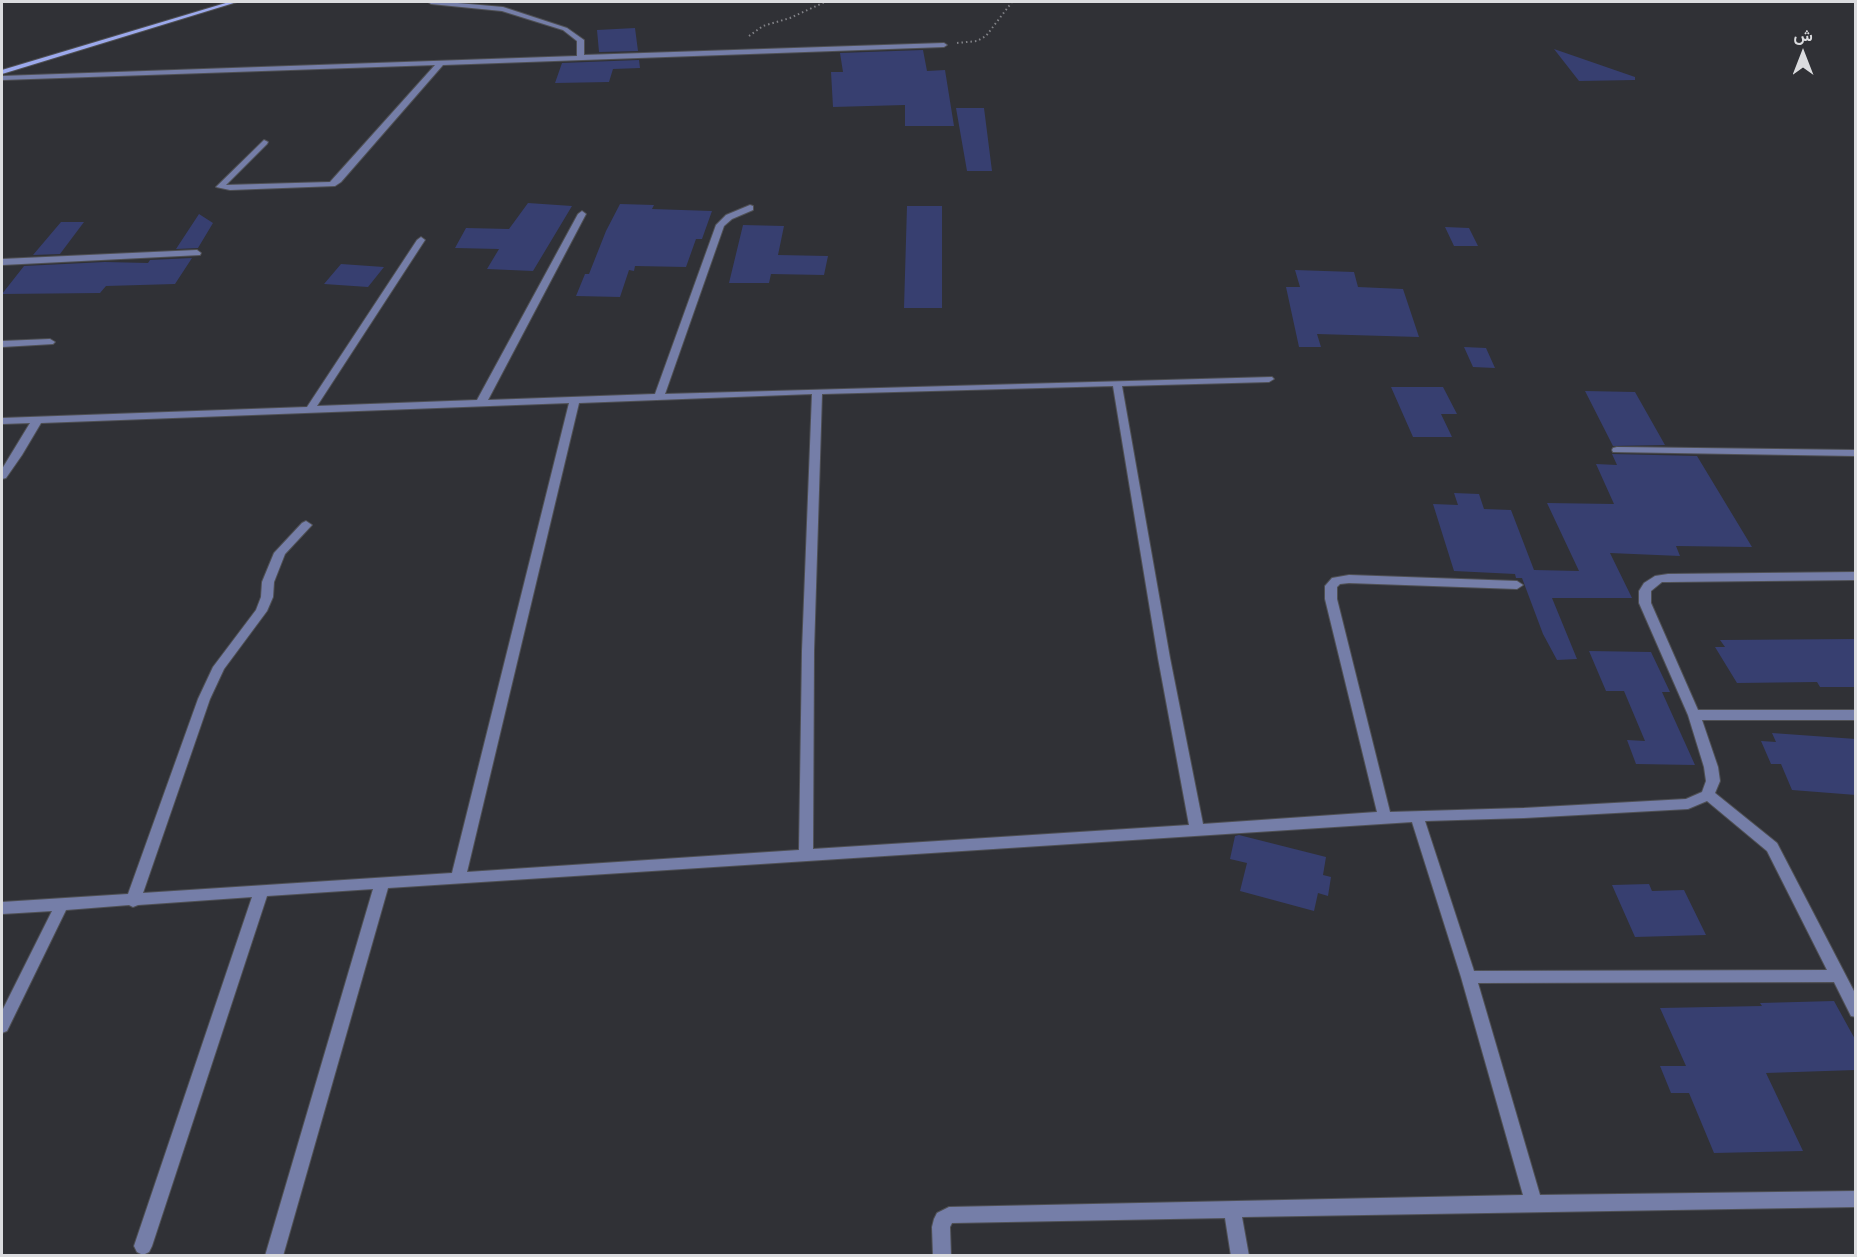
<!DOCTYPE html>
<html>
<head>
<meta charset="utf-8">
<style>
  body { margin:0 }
  #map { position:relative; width:1857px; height:1257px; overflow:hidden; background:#303136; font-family:"Public Sans",Vazirmatn,sans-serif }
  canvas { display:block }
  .frame { position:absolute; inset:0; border:3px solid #dbdcdf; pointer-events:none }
  .north { position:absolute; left:1773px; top:24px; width:60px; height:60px; -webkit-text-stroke:4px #303136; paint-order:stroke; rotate:0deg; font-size:16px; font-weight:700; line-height:24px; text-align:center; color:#dbdcdf }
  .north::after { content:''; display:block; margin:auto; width:21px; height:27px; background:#dbdcdf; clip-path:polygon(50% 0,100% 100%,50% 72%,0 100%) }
</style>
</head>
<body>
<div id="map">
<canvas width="1857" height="1257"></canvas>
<div class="frame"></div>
<div class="north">ش</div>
</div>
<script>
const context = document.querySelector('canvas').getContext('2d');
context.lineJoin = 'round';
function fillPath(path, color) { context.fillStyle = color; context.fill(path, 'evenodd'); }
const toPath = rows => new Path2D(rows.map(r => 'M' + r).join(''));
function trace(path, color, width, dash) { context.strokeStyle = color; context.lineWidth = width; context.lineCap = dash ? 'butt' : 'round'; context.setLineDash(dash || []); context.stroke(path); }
const building = toPath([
  [635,28,638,51,599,52,597,30],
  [1554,49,1635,77,1635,80,1579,81],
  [923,50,927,71,945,70,954,126,905,126,905,105,833,107,831,72,843,72,840,53],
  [639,60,640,68,613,69,609,82,555,83,562,63],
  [956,108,984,108,992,171,967,171],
  [528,203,572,206,533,271,487,269,499,249,455,248,466,228,509,229],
  [620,204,654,205,652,209,712,211,702,239,696,239,686,267,635,266,634,271,629,270,620,297,576,296,585,274,589,274,606,231],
  [907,206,942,206,942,308,904,308],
  [199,214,213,223,198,248,176,249],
  [61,222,84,222,60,254,33,255],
  [743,225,784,226,778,255,828,256,824,275,771,274,769,283,729,283],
  [1445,227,1469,228,1478,246,1454,246],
  [192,258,175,284,106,286,100,293,2,294,24,266,105,262,148,263,150,260],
  [341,264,384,267,368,287,324,284],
  [1295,270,1354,272,1358,287,1403,289,1419,337,1317,334,1321,347,1299,347,1286,287,1300,287],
  [1464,347,1486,348,1495,368,1473,367],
  [1391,387,1443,387,1457,414,1441,414,1452,437,1413,437],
  [1585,391,1635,392,1665,445,1613,446],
  [1612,454,1697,456,1752,547,1676,546,1680,556,1610,553,1632,598,1552,598,1577,659,1557,660,1543,634,1522,578,1516,578,1515,574,1454,571,1433,504,1458,505,1454,493,1479,494,1484,509,1511,510,1534,570,1579,571,1547,503,1614,504,1596,464,1617,465],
  [1856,639,1856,687,1820,687,1817,682,1737,683,1715,647,1725,647,1720,640],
  [1589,651,1651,652,1670,692,1662,692,1695,765,1636,764,1627,740,1645,741,1624,691,1606,691],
  [1772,733,1856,739,1856,795,1792,790,1781,764,1771,764,1761,741,1776,742],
  [1239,835,1326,857,1323,875,1331,877,1328,896,1318,893,1314,911,1240,891,1247,863,1230,859,1235,836],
  [1649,884,1652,891,1684,890,1706,935,1635,937,1612,885],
  [1834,1001,1856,1041,1856,1070,1766,1073,1803,1151,1714,1153,1689,1093,1671,1093,1660,1066,1686,1066,1660,1008,1762,1006,1760,1003]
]);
const path = toPath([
  [749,36,763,26,790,18,825,2],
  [957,43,977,41,986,36,1012,2]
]);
const street = toPath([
  [428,2,446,2,503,7,567,28,584,40,584,55,944,43,947,45,944,47,443,65,341,182,335,186,230,190,216,187,264,140,268,142,267,144,226,185,330,182,435,65,2,80,2,76,577,56,577,41,563,30,502,11,431,4,428,2],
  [750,205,753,206,753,210,732,219,724,226,665,394,1272,377,1274,379,1269,382,1122,386,1170,658,1203,824,1377,812,1325,599,1325,586,1332,578,1349,575,1517,581,1523,585,1517,589,1349,583,1340,584,1337,587,1337,599,1390,812,1524,808,1686,799,1702,792,1706,781,1704,767,1688,715,1639,603,1639,591,1644,583,1655,576,1668,574,1856,572,1856,580,1668,582,1662,582,1651,591,1651,603,1698,710,1856,710,1856,720,1702,720,1718,767,1720,781,1715,793,1777,843,1856,995,1856,1017,1851,1016,1834,982,1478,983,1540,1195,1856,1191,1856,1207,1242,1217,1249,1256,1231,1256,1225,1218,952,1223,950,1227,951,1256,933,1256,932,1227,934,1219,937,1213,949,1207,1523,1195,1461,977,1412,822,388,888,283,1256,265,1256,373,889,267,896,152,1246,149,1252,143,1255,137,1252,134,1246,252,897,138,905,133,907,129,905,66,910,7,1031,2,1033,2,1011,52,911,2,914,2,902,128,894,198,699,213,667,256,610,261,597,262,582,274,553,302,523,306,521,312,525,285,554,274,582,273,597,267,611,224,669,210,699,143,893,452,873,569,403,41,423,22,455,6,478,2,479,2,469,30,423,2,424,2,418,307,407,417,240,421,237,425,240,317,406,477,400,578,214,582,211,586,214,488,400,655,394,716,225,726,215,750,205],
  [1113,386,1158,658,1189,825,813,849,814,651,822,394,1113,386],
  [812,394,802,651,799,850,467,872,579,403,812,394],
  [1707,801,1767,851,1827,970,1474,971,1425,821,1524,818,1688,809,1707,801],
  [197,250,201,253,200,255,2,265,2,259,197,250],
  [50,339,55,342,53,344,2,347,2,341,50,339],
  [1617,447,1856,450,1856,456,1613,452,1612,450,1613,448,1617,447]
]);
const secondary = toPath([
  [229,2,237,2,2,74,2,70,229,2]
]);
fillPath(building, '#373f70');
trace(street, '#4f5054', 2);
trace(secondary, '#4f5054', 2);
trace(path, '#808186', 2, [1.5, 3]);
fillPath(street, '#757ea8');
fillPath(secondary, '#9ca9ec');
</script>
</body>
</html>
